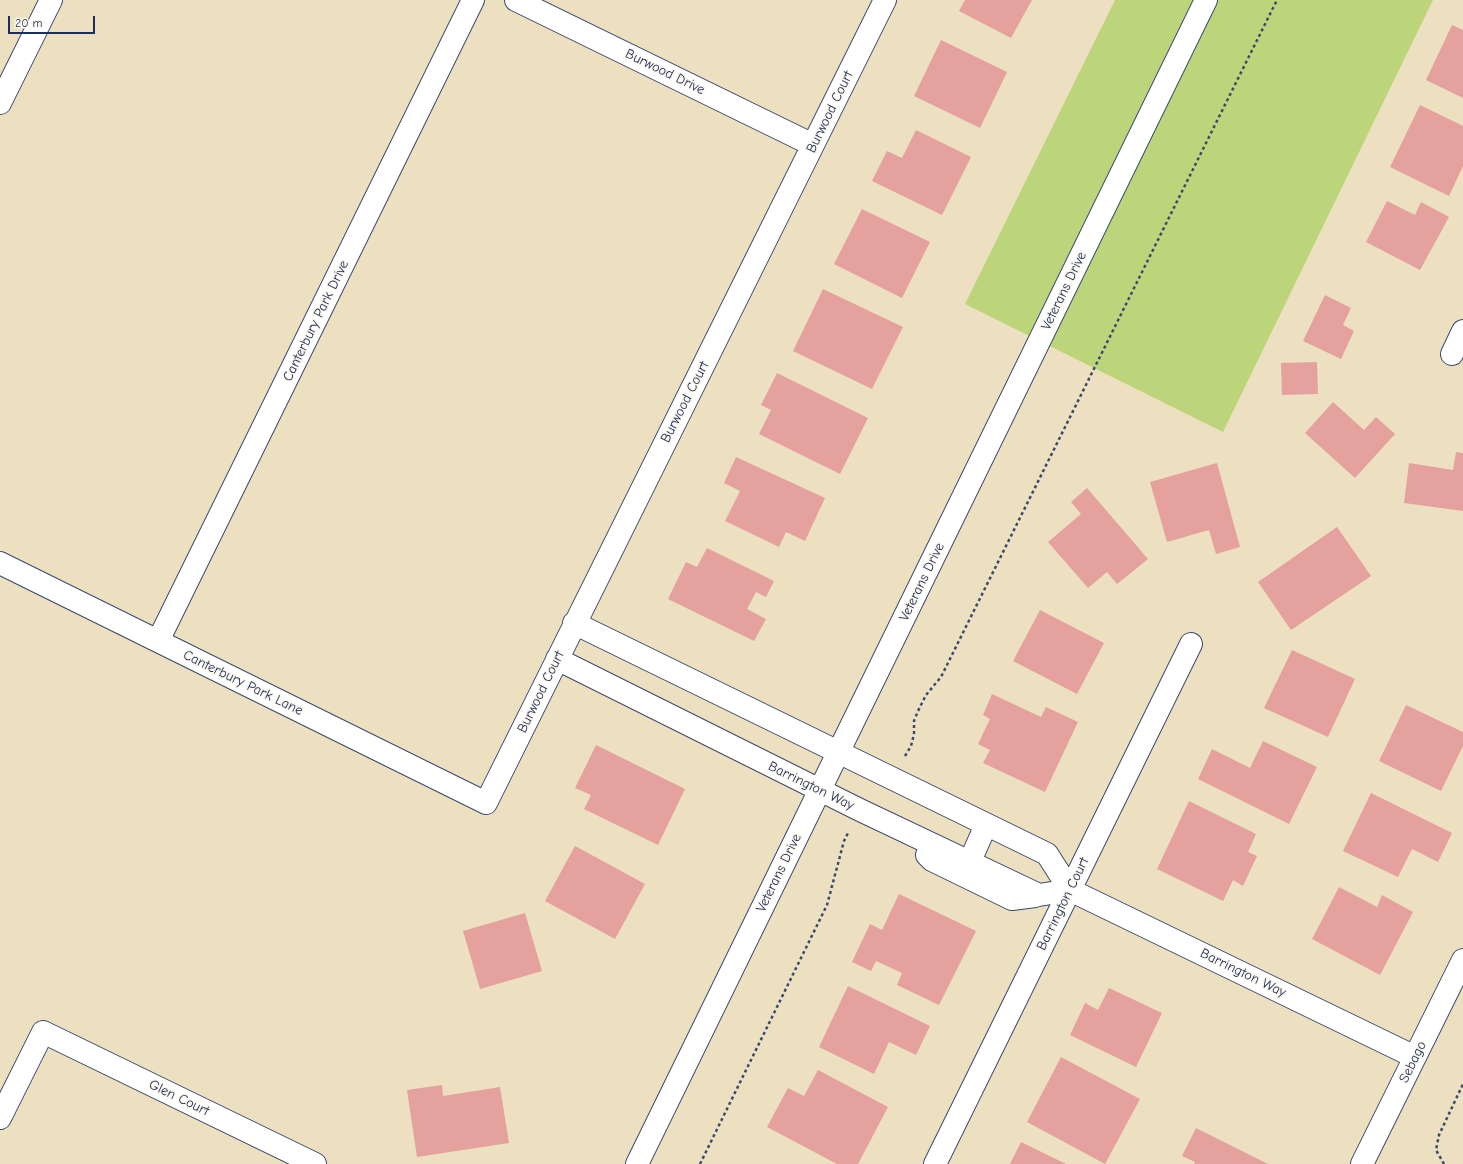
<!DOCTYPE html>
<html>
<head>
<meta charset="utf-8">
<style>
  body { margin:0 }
  #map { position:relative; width:1463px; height:1164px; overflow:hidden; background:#ece0c0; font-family:"Comic Neue",sans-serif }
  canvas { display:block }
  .scale { position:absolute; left:8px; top:16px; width:87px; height:18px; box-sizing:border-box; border:2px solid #1b2f5e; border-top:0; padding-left:5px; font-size:12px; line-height:14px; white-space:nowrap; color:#1b2f5e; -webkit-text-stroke:3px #fbf7ec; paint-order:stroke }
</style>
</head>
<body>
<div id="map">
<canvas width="1463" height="1164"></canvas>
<div class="scale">20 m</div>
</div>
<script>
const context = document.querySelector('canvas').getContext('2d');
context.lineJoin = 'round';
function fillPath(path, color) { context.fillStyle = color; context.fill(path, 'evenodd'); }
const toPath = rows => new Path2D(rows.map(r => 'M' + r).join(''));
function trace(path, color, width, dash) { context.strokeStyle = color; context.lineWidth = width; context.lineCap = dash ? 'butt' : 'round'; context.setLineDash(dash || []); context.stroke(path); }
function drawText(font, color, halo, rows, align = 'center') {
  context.font = font + ' "Comic Neue",sans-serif'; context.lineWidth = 3; context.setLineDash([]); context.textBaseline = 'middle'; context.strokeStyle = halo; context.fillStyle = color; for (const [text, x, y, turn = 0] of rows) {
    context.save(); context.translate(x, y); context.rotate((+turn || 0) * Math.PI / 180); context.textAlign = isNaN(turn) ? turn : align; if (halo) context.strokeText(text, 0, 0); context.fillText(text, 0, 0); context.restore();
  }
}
const green = toPath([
  [1115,0,1433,0,1223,432,965,304]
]);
const building = toPath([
  [965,0,1032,0,1011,38,959,11],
  [1452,25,1463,30,1463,98,1426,80],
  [941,40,1007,72,980,128,914,96],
  [1420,105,1463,126,1463,166,1449,196,1390,167],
  [916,130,971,157,942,215,872,181,887,151,902,158],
  [1387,201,1415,215,1421,202,1449,217,1420,270,1366,242],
  [862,209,930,242,902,298,834,264],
  [823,289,903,327,872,389,793,351],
  [1325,295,1351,308,1343,325,1354,331,1341,359,1303,341],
  [1317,362,1318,394,1282,395,1281,363],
  [777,373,868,418,840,474,759,434,771,410,761,405],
  [1333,402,1364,430,1376,417,1395,434,1355,478,1305,433],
  [1456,452,1463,453,1463,511,1404,503,1409,463,1453,470],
  [736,457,825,498,805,541,786,532,779,547,725,521,740,491,724,483],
  [1217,463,1240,547,1216,554,1209,530,1167,542,1150,482],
  [1087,488,1148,559,1117,584,1107,572,1088,588,1048,542,1081,514,1071,502],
  [1337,527,1371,576,1291,630,1258,582],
  [707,548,774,581,766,597,756,592,747,609,766,619,754,641,668,599,686,562,697,567],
  [1040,610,1104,643,1077,694,1013,661],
  [1292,650,1355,679,1328,737,1264,708],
  [992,694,1041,717,1046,707,1078,722,1045,792,983,763,990,750,978,744,990,719,983,715],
  [1406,705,1463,732,1463,746,1441,791,1379,761],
  [1263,741,1317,767,1289,824,1198,779,1212,749,1250,768],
  [596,745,685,789,658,845,584,809,591,795,575,788],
  [1371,793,1452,833,1438,862,1412,849,1398,877,1343,851],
  [1189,801,1256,834,1248,852,1257,856,1243,886,1233,880,1223,901,1157,869],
  [575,846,645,884,615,939,545,901],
  [1339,887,1377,907,1382,895,1413,912,1380,975,1312,939],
  [899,894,976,931,939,1005,897,985,902,973,876,961,871,971,852,962,870,924,882,930],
  [525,913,542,971,480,989,463,931],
  [848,986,930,1026,916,1055,889,1042,874,1074,819,1047],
  [1109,988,1162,1013,1136,1067,1070,1035,1085,1003,1098,1010],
  [1061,1057,1140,1099,1105,1164,1027,1122],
  [818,1070,888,1107,858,1164,837,1164,767,1127,788,1088,804,1096],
  [442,1085,443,1096,500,1087,509,1143,417,1157,407,1090],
  [1196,1128,1268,1164,1194,1164,1195,1162,1182,1156],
  [1021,1142,1066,1164,1010,1164]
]);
const path = toPath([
  [905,756,911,746,914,734,914,721,918,711,926,695,941,677,1277,0],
  [700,1164,827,905,844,841,848,833],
  [1444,1164,1436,1150,1439,1135,1463,1084]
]);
const street = toPath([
  [516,0,813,145],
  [0,103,51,0],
  [1452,354,1463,331],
  [0,563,486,803,885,0],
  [574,623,1047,854,1070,890,1415,1057],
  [158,641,473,0],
  [557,659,860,810,1039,895,1070,890],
  [927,855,932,860,1012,899,1035,896],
  [970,861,986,825],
  [0,1118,43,1032,315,1164],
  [935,1164,1191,644],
  [1362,1164,1463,960]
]);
const secondary = toPath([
  [637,1164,1206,0]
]);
const streetNames = [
  ["Burwood Drive",665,72,26],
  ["Burwood Court",830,112,-64],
  ["Veterans Drive",1064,291,-64],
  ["Canterbury Park Drive",316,321,-64],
  ["Burwood Court",685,402,-63],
  ["Veterans Drive",922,582,-64],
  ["Canterbury Park Lane",243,683,26],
  ["Burwood Court",541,692,-64],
  ["Barrington Way",811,786,26],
  ["Veterans Drive",779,873,-64],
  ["Barrington Court",1063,904,-64],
  ["Barrington Way",1243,973,26],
  ["Sebago",1413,1062,-64],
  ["Glen Court",179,1098,26]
];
fillPath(green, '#bcd57a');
fillPath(building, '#e4a19e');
trace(street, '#3a4a6d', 24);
trace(secondary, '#3a4a6d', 24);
trace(path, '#3a4a6d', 2.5, [3, 3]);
trace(street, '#fff', 22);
trace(secondary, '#fff', 22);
drawText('14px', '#1b2f5e', '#fbf7ec', streetNames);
</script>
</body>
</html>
